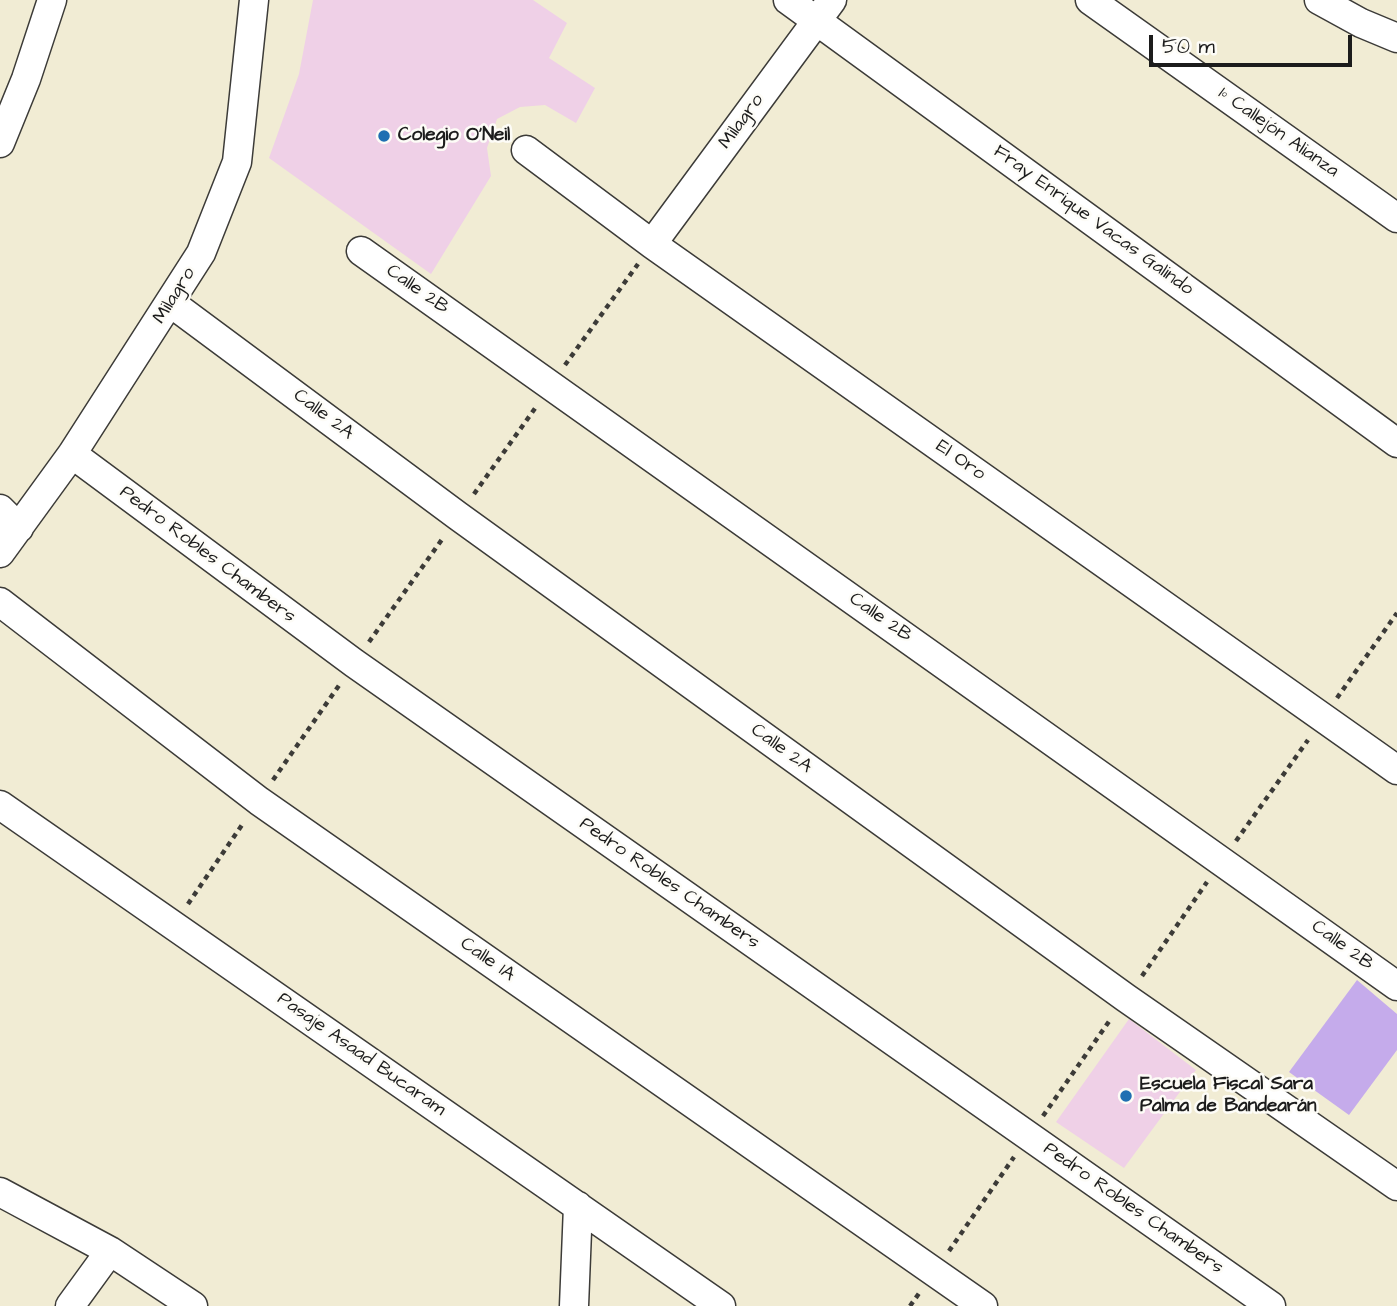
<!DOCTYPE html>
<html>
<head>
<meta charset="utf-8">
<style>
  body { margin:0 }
  #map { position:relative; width:1397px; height:1306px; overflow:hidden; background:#f1ecd4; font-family:"Architects Daughter",sans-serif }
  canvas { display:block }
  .scale { position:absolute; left:1149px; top:35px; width:203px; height:32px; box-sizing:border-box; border:4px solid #1c1c1c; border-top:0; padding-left:9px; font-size:21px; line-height:24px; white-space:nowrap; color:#1c1c1c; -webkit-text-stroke:5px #fdfcf7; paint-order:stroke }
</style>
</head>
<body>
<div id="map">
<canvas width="1397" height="1306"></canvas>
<div class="scale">50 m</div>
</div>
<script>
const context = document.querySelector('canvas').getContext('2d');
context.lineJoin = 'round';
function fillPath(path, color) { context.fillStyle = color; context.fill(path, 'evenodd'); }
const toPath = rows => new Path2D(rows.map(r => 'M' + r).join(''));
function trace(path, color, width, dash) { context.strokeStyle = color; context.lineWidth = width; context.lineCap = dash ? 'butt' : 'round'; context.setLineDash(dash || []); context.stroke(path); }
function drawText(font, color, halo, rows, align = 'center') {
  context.font = font + ' "Architects Daughter",sans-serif'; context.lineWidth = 5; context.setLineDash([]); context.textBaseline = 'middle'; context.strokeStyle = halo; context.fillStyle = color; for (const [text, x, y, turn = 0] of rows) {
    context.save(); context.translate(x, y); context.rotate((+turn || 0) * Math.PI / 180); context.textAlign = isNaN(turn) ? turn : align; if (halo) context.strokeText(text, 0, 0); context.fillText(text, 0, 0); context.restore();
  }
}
const built = toPath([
  [313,0,533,0,567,23,549,58,595,88,576,123,545,105,520,107,497,119,487,148,491,176,431,274,269,158,299,74],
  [1129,1019,1196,1070,1124,1168,1056,1122]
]);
const building = toPath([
  [1357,980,1397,1014,1397,1050,1349,1115,1289,1072]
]);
const path = toPath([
  [565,365,638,264],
  [474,494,536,407],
  [369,642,443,538],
  [1337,698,1397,613],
  [273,780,340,684],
  [1236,841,1308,740],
  [188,904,244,822],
  [1142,976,1207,882],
  [1043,1116,1110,1020],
  [949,1251,1014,1157],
  [910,1306,920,1292]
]);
const minor = toPath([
  [788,0,1397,443],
  [1090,0,1397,218],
  [1319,0,1361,23,1397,38],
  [0,143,26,79,52,0],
  [526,150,652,244,1397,770],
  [652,244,832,0],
  [361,251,1397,986],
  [171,303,458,516,1126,998,1397,1186],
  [72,454,354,663,1271,1306],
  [0,509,19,528],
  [0,553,72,454,201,253,237,162,254,0],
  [0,602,259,801,983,1306],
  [0,805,721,1306],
  [0,1192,110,1251,193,1306],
  [70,1306,110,1251],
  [574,1306,578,1206]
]);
const markers = [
  [384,136,7,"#1f6fb2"],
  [1126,1096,7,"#1f6fb2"]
];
const streetNames = [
  ["Milagro",742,122,-54],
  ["1º Callejón Alianza",1278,133,35],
  ["Fray Enrique Vacas Galindo",1093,221,36],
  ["Calle 2B",417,290,35],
  ["Milagro",175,296,-58],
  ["Calle 2A",323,415,37],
  ["El Oro",960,461,35],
  ["Pedro Robles Chambers",207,555,37],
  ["Calle 2B",880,618,35],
  ["Calle 2A",781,749,36],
  ["Pedro Robles Chambers",669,884,35],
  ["Calle 2B",1342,946,36],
  ["Calle 1A",487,960,35],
  ["Pasaje Asaad Bucaram",361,1055,35],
  ["Pedro Robles Chambers",1133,1209,35]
];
const poiNames = [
  ["Colegio O'Neil",398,136],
  ["Escuela Fiscal Sara",1140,1085],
  ["Palma de Bandearán",1140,1107]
];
fillPath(built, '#efd0e7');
fillPath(building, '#c5abeb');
trace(minor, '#3c3b38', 31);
trace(path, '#3c3b38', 4.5, [5, 5]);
trace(minor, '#fff', 28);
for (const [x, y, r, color] of markers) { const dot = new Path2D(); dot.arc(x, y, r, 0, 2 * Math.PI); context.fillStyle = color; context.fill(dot); trace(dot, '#fdfcf7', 2.5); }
drawText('19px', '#1c1c1c', '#fdfcf7', streetNames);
drawText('bold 19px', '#1c1c1c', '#fdfcf7', poiNames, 'left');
</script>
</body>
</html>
